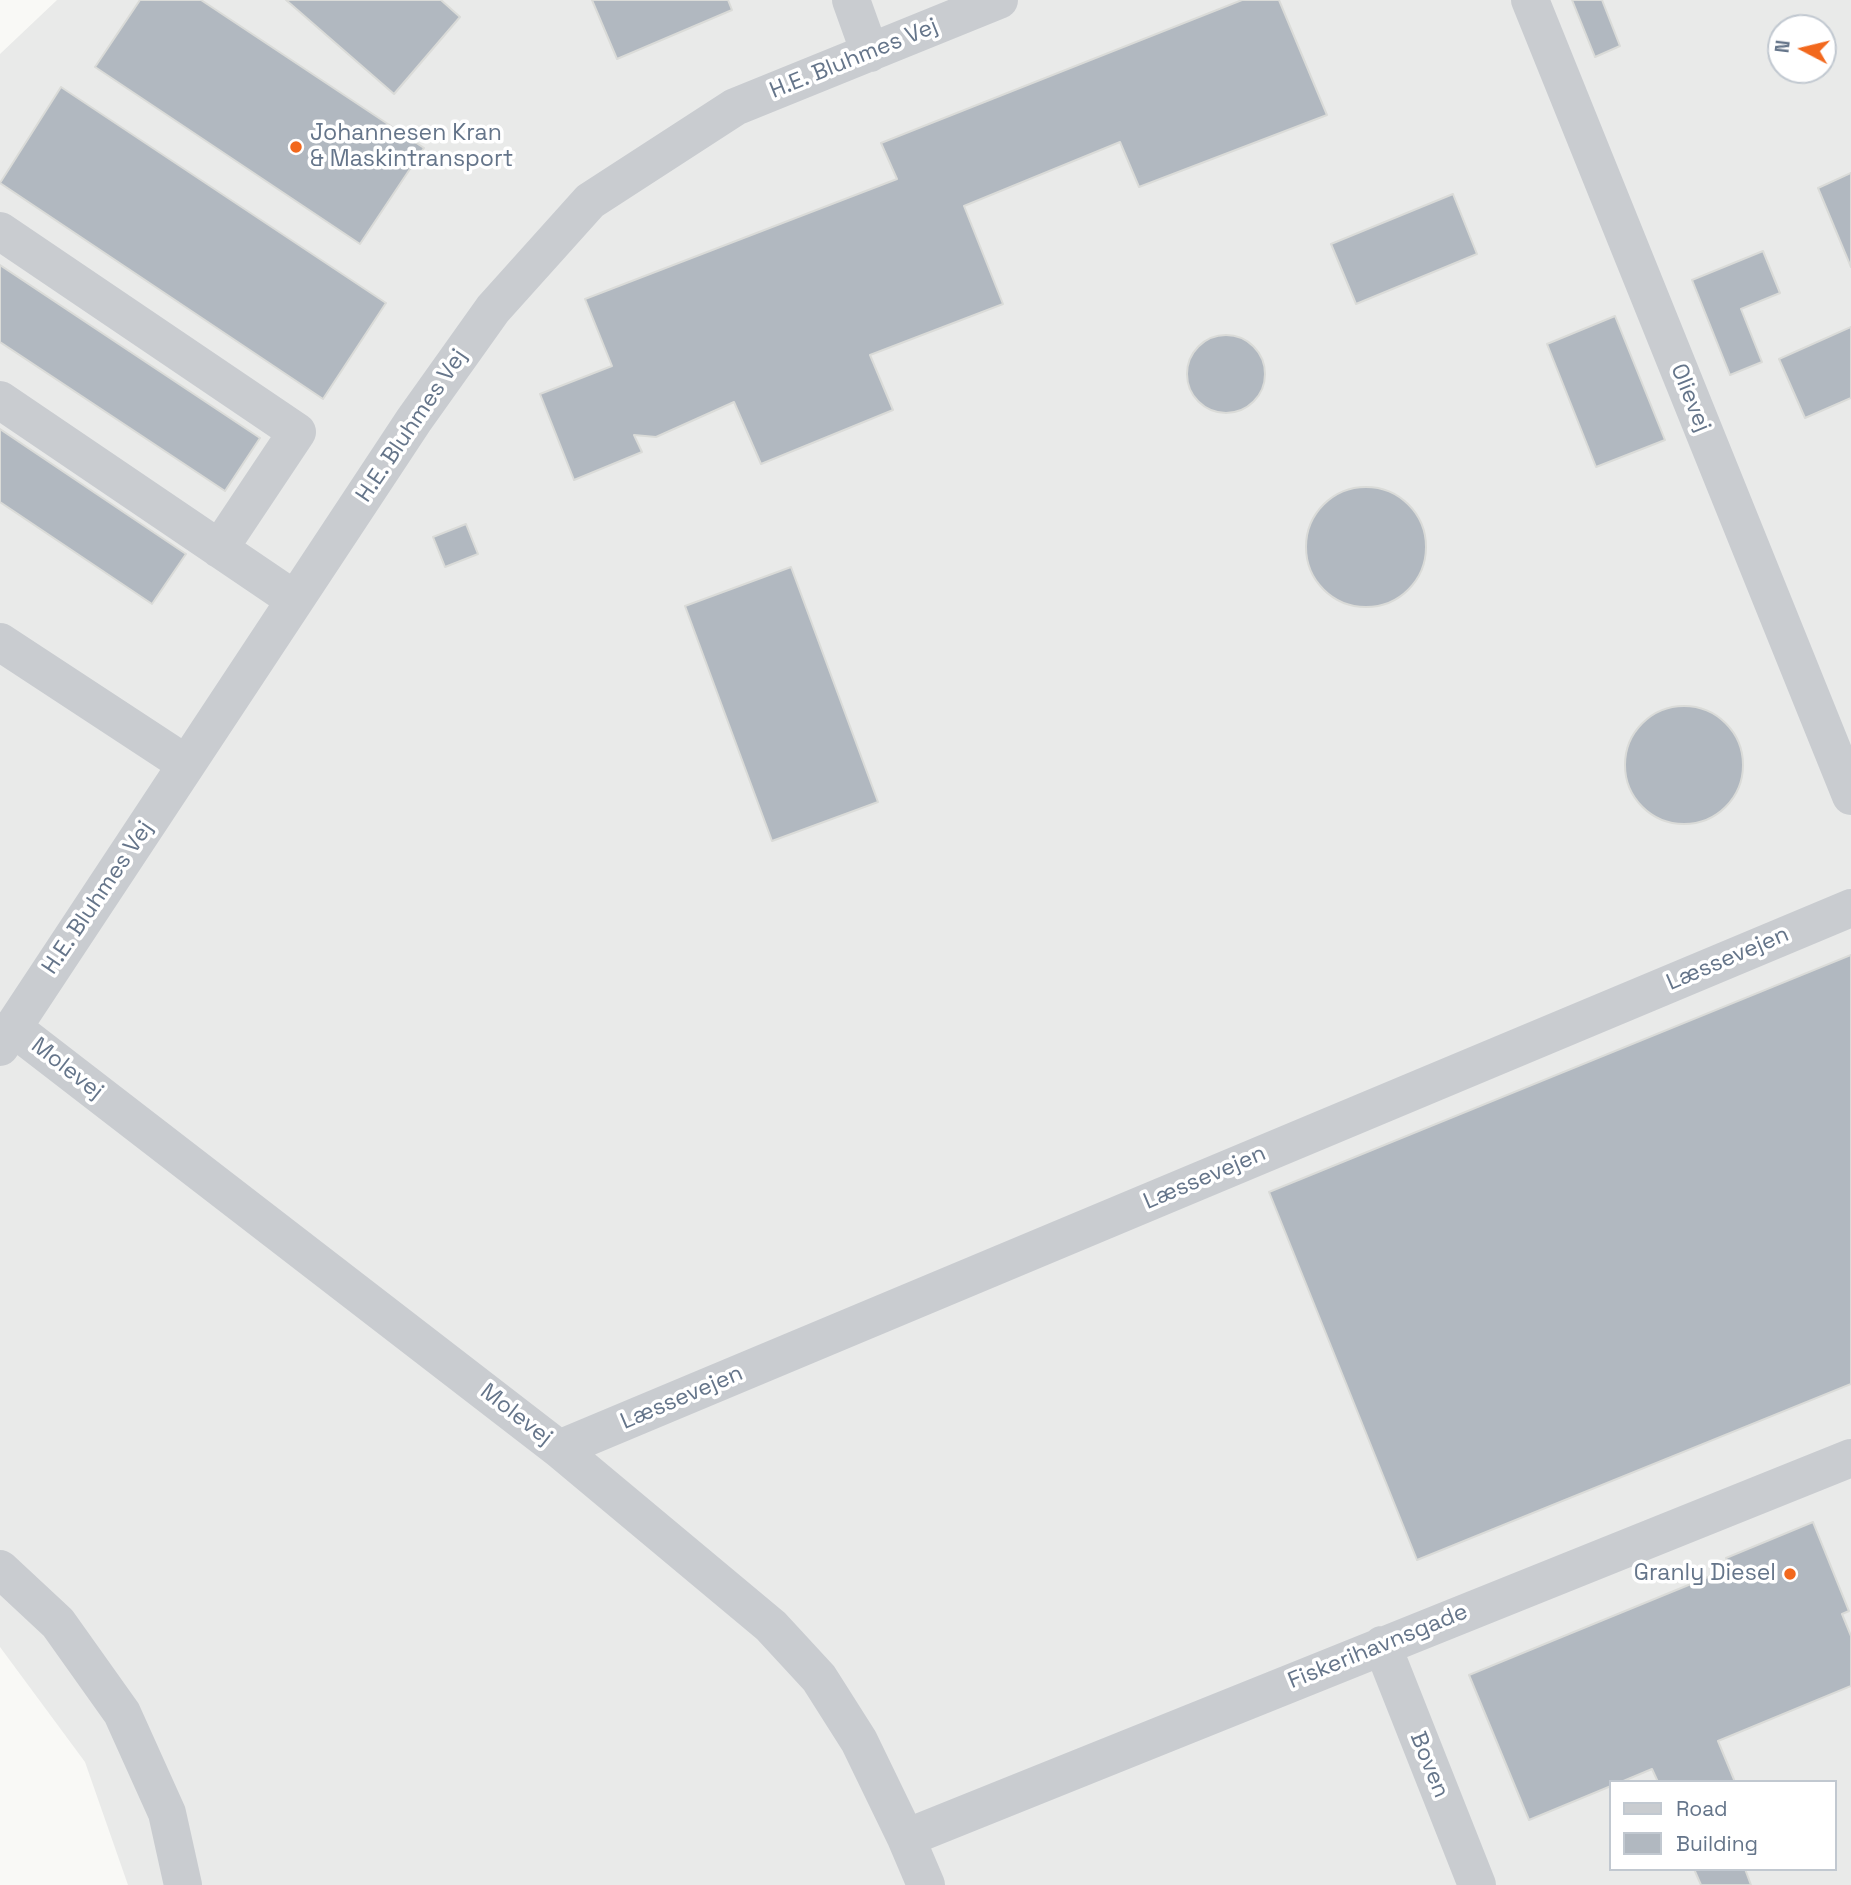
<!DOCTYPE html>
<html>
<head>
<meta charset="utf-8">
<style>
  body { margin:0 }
  #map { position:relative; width:1851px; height:1885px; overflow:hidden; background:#f9f9f6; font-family:"Space Grotesk",sans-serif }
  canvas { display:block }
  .legend { position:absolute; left:1609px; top:1780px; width:228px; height:91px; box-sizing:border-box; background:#fff; border:2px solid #c1c8d0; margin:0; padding:9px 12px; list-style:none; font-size:21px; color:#65758a }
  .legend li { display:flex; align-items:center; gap:14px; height:35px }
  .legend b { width:35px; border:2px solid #c1c8d0 }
  .north { position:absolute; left:1767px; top:14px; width:70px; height:70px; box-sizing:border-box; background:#fff; border:2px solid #c1c8d0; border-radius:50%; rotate:277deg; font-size:19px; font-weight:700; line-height:28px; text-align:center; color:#65758a }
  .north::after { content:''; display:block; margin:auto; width:24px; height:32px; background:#f2681d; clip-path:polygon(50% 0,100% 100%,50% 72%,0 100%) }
</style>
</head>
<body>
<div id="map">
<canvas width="1851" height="1885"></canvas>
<ul class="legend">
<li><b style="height:9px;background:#c9ccd0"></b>Road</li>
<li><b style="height:19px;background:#b1b8c0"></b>Building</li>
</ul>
<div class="north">N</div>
</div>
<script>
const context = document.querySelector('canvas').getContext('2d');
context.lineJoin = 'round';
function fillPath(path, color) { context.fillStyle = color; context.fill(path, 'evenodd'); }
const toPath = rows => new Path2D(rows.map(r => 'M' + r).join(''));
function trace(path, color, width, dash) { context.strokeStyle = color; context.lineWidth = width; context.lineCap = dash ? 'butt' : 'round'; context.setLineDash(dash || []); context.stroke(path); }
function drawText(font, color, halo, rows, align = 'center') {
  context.font = font + ' "Space Grotesk",sans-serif'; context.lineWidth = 7; context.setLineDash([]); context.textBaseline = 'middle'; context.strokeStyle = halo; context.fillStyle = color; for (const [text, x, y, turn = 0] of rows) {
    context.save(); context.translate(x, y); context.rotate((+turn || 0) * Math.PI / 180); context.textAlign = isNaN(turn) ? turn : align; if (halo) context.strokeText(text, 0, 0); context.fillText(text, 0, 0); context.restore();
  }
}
const built = toPath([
  [57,0,1851,0,1851,1885,128,1885,85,1762,0,1647,0,54],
  [1781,28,1823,28,1823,70,1781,70],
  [1611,1782,1835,1782,1835,1869,1611,1869]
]);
const building = toPath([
  [140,0,201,0,424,148,360,244,95,67,140,0],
  [286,0,441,0,460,17,394,94,286,0],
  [592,0,728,0,732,10,617,59,592,0],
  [1242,0,1279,0,1327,115,1139,187,1120,142,964,206,1003,304,870,355,893,410,761,464,734,402,656,437,634,435,642,452,574,480,540,394,612,366,585,299,897,179,881,143,1242,0],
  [1572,0,1602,0,1620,46,1595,57,1572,0],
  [61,87,386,303,323,399,0,183,61,87],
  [1851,173,1851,267,1818,188,1851,173],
  [1453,194,1477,254,1356,304,1331,244,1453,194],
  [1763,251,1780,293,1741,309,1762,362,1730,375,1692,280,1763,251],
  [0,265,260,438,225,491,0,342,0,265],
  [1615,316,1665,440,1596,467,1547,344,1615,316],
  [1851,327,1851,398,1805,418,1779,359,1851,327],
  '1187 374a39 39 0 1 1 78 0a39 39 0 1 1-78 0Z',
  [0,429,186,554,152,604,0,502,0,429],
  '1306 547a60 60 0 1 1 120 0a60 60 0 1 1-120 0Z',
  [466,524,478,554,445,567,433,537,466,524],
  [791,567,878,802,772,841,685,606,791,567],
  '1625 765a59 59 0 1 1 118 0a59 59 0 1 1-118 0Z',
  [1851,955,1851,1384,1417,1560,1269,1192,1851,955],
  [1813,1522,1849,1611,1842,1614,1851,1636,1851,1686,1718,1741,1735,1782,1658,1782,1652,1769,1621,1782,1611,1782,1611,1786,1529,1820,1469,1675,1730,1568,1726,1558,1813,1522],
  [1694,1869,1745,1869,1751,1885,1701,1885,1694,1869]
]);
const minor = toPath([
  [851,0,870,53],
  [1530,0,1851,796],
  [0,231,297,432,219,549],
  [0,400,295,600],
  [0,642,186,764],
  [12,1027,559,1449,771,1626,819,1678,859,1741,906,1838,926,1885],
  [0,1047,414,420,493,309,590,201,735,107,999,0],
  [559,1449,1851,908],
  [0,1569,58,1623,122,1713,167,1813,183,1885],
  [1382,1645,1477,1885],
  [906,1838,1851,1458]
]);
const markers = [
  [296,147,7,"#f2681d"],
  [1790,1574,7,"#f2681d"]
];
const streetNames = [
  ["H.E. Bluhmes Vej",854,59,-22],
  ["Olievej",1690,398,68],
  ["H.E. Bluhmes Vej",412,426,-56],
  ["H.E. Bluhmes Vej",98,898,-56],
  ["Læssevejen",1728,959,-23],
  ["Molevej",67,1069,38],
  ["Læssevejen",1205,1178,-23],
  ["Læssevejen",682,1398,-23],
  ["Molevej",516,1415,38],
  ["Fiskerihavnsgade",1378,1647,-22],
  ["Boven",1429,1765,68]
];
const poiNames = [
  ["Johannesen Kran",310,134],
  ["& Maskintransport",310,160],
  ["Granly Diesel",1776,1574,"right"]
];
fillPath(built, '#e9eae9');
fillPath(building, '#b1b8c0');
trace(building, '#dadbd8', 2);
trace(minor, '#c9ccd0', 38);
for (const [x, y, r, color] of markers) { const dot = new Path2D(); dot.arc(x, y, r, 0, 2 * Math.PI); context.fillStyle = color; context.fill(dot); trace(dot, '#fff', 2.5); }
drawText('23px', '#65758a', '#fff', streetNames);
drawText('23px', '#65758a', '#fff', poiNames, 'left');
</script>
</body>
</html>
